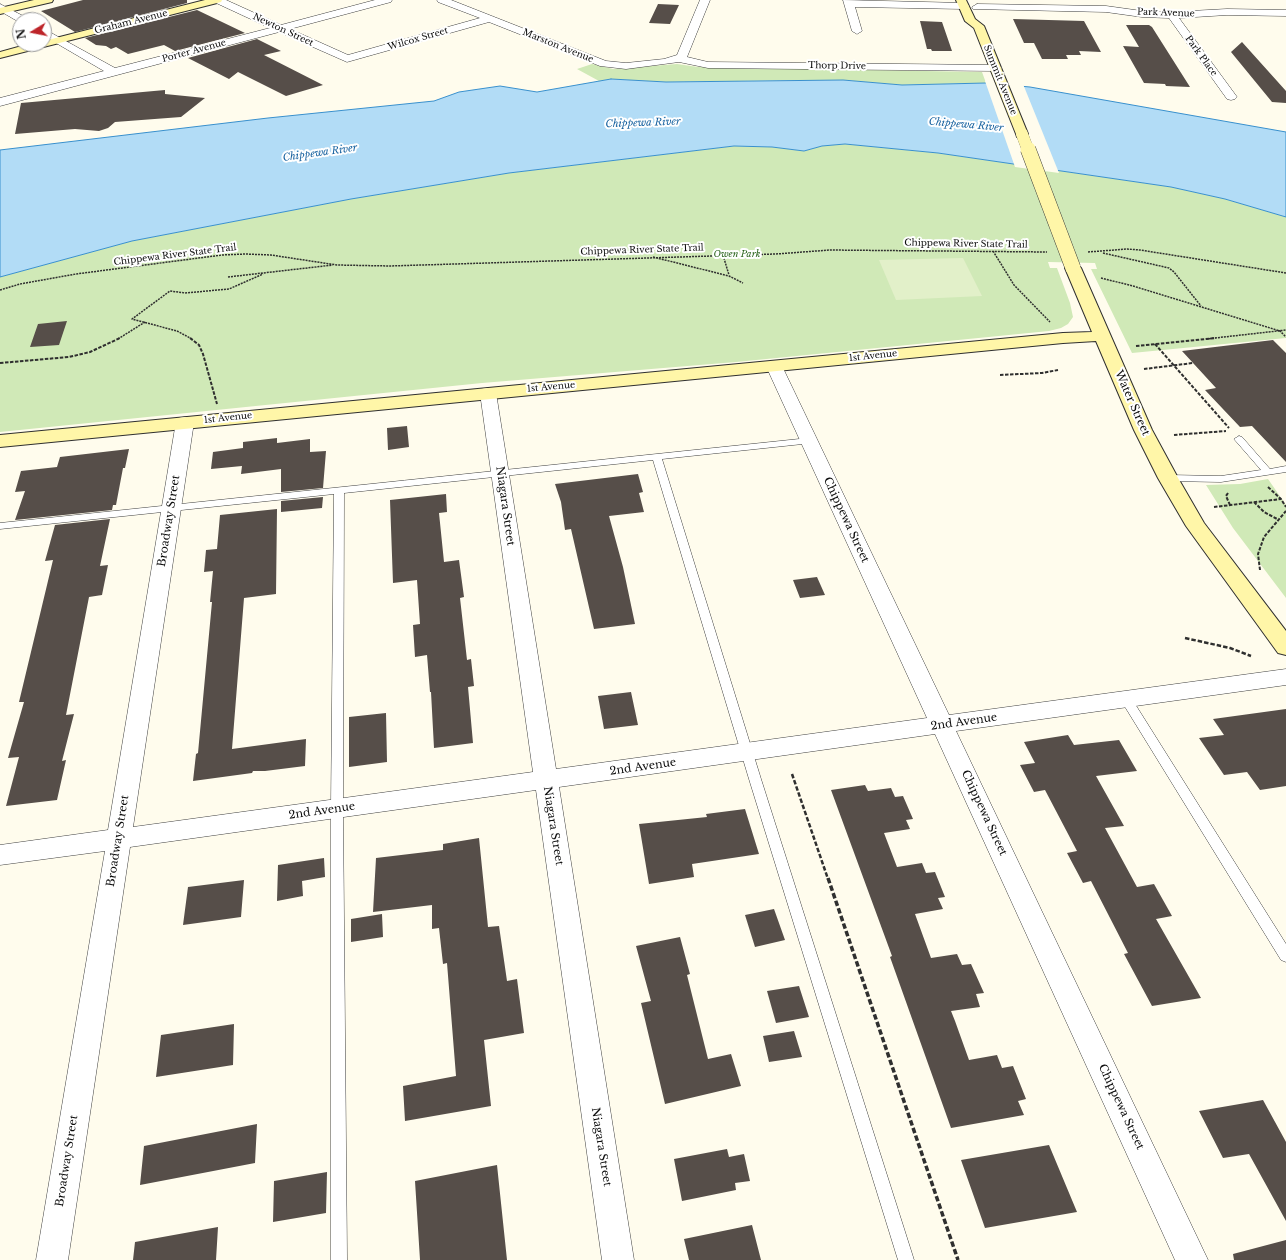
<!DOCTYPE html>
<html>
<head>
<meta charset="utf-8">
<style>
  body { margin:0 }
  #map { position:relative; width:1286px; height:1260px; overflow:hidden; background:#fffced; font-family:"Libre Baskerville",serif }
  canvas { display:block }
  .north { position:absolute; left:12px; top:12px; width:40px; height:40px; box-sizing:border-box; background:#fff; border:1px solid #9e9e9e; border-radius:50%; rotate:260deg; font-size:11px; font-weight:700; line-height:16px; text-align:center; color:#0d0d0d }
  .north::after { content:''; display:block; margin:auto; width:14px; height:18px; background:#bd252a; clip-path:polygon(50% 0,100% 100%,50% 72%,0 100%) }
</style>
</head>
<body>
<div id="map">
<canvas width="1286" height="1260"></canvas>
<div class="north">N</div>
</div>
<script>
const context = document.querySelector('canvas').getContext('2d');
context.lineJoin = 'round';
function fillPath(path, color) { context.fillStyle = color; context.fill(path, 'evenodd'); }
const toPath = rows => new Path2D(rows.map(r => 'M' + r).join(''));
function trace(path, color, width, dash) { context.strokeStyle = color; context.lineWidth = width; context.lineCap = dash ? 'butt' : 'round'; context.setLineDash(dash || []); context.stroke(path); }
function drawText(font, color, halo, rows, align = 'center') {
  context.font = font + ' "Libre Baskerville",serif'; context.lineWidth = 4; context.setLineDash([]); context.textBaseline = 'middle'; context.strokeStyle = halo; context.fillStyle = color; for (const [text, x, y, turn = 0] of rows) {
    context.save(); context.translate(x, y); context.rotate((+turn || 0) * Math.PI / 180); context.textAlign = isNaN(turn) ? turn : align; if (halo) context.strokeText(text, 0, 0); context.fillText(text, 0, 0); context.restore();
  }
}
const green = toPath([
  [592,64,613,69,677,64,698,67,982,72,986,83,902,85,843,80,810,80,666,82,611,79,599,81,577,69],
  [845,144,938,153,1171,187,1225,199,1286,217,1286,338,1132,353,1091,269,1097,269,1095,263,1048,262,1050,268,1057,268,1070,303,1073,317,1068,324,1061,328,1049,331,736,362,482,383,0,432,0,277,132,241,351,199,509,173,734,146,772,147,804,151,822,146],
  [1268,479,1286,505,1286,598,1233,528,1206,485,1240,484]
]);
const pitch = toPath([
  [963,258,982,296,896,300,879,260]
]);
const water = toPath([
  [611,79,666,82,843,80,902,85,986,83,1030,87,1286,132,1286,217,1225,199,1171,187,938,153,845,144,822,146,804,151,772,147,734,146,509,173,351,199,132,241,0,277,0,150,268,118,434,101,459,92,500,86,537,92,611,79]
]);
const pier = toPath([
  [985,81,1023,84,1059,173,1015,167]
]);
const building = toPath([
  [83,0,187,0,187,3,75,32,41,11],
  [658,4,679,5,670,24,649,23],
  [197,10,245,33,175,51,164,45,128,54,116,47,111,49,106,46,96,45,85,38],
  [1013,19,1084,21,1101,52,1079,51,1081,55,1066,55,1068,59,1042,59,1034,43,1024,43],
  [920,21,942,22,952,51,932,51,931,49,927,49],
  [1126,25,1149,25,1152,27,1190,87,1166,86,1165,84,1144,83,1123,46,1139,47],
  [257,39,281,51,264,55,323,85,286,96,238,72,229,79,188,58],
  [1242,42,1286,91,1286,103,1272,102,1231,52],
  [165,90,165,94,205,98,181,117,115,122,108,128,99,131,75,129,15,134,21,103],
  [67,321,59,345,30,347,38,324],
  [1273,340,1286,353,1286,462,1252,426,1240,427,1205,390,1216,388,1182,351],
  [407,426,409,447,388,450,387,428],
  [277,438,277,443,310,439,310,452,326,451,323,488,281,492,281,469,241,474,242,466,211,469,213,452,243,448,243,442],
  [129,449,125,468,123,468,116,505,113,505,112,510,15,520,25,491,15,492,21,471,57,467,60,457],
  [638,474,643,492,639,493,644,512,609,516,623,567,635,624,594,629,571,529,565,530,561,502,555,484],
  [446,494,447,512,439,513,444,562,459,560,464,597,460,598,467,660,471,659,474,686,468,687,473,743,434,748,431,692,430,692,427,655,415,657,413,625,420,624,417,580,393,583,390,500],
  [323,497,322,508,281,512,281,501],
  [277,509,276,594,244,598,232,749,306,739,305,766,265,771,253,771,252,773,193,781,196,754,198,753,212,602,210,602,213,571,204,572,206,550,217,549,220,515],
  [110,519,100,566,108,565,102,595,89,597,66,715,74,714,62,761,66,760,57,800,6,806,19,757,8,758,24,702,19,702,53,560,45,561,55,525],
  [817,577,825,595,800,598,793,580],
  [631,692,638,725,604,729,598,696],
  [1286,709,1286,786,1260,790,1247,772,1224,775,1199,738,1224,735,1213,719],
  [386,713,387,762,349,767,349,717],
  [1068,735,1074,745,1119,740,1137,771,1096,776,1124,826,1105,828,1137,887,1154,884,1172,916,1156,919,1201,998,1152,1006,1124,954,1128,953,1091,881,1083,883,1067,853,1077,851,1045,790,1034,792,1020,765,1035,763,1024,742],
  [865,785,868,791,891,788,895,797,903,796,913,819,906,820,910,829,884,833,897,867,922,863,926,873,935,872,945,897,938,898,943,909,915,914,931,958,957,954,962,965,971,964,984,993,976,994,980,1007,951,1011,955,1021,969,1060,997,1055,1002,1068,1013,1066,1026,1099,1018,1101,1024,1115,951,1128,890,957,892,956,831,790],
  [745,809,759,854,692,864,694,877,649,884,639,824,707,817,706,814],
  [479,838,488,927,499,926,507,981,517,979,524,1033,484,1040,491,1106,405,1121,403,1086,456,1076,447,963,443,964,439,928,432,929,432,905,373,912,376,858,443,850,443,844],
  [324,858,325,877,302,881,303,896,277,901,278,865],
  [244,880,241,917,183,925,188,887],
  [774,909,785,940,755,947,745,915],
  [382,914,383,937,351,942,351,919],
  [680,937,690,974,687,975,708,1059,731,1054,741,1086,665,1104,641,1003,651,1001,636,946],
  [799,986,809,1017,776,1023,767,991],
  [234,1024,233,1065,156,1077,161,1035],
  [794,1031,802,1057,769,1062,763,1036],
  [1263,1100,1286,1142,1286,1221,1249,1154,1223,1158,1199,1111],
  [257,1124,255,1163,140,1185,144,1146],
  [1049,1145,1077,1212,985,1228,961,1160],
  [727,1149,729,1157,744,1154,750,1181,735,1183,736,1190,682,1201,674,1159],
  [497,1165,507,1260,420,1260,415,1181],
  [327,1172,326,1213,273,1222,274,1181],
  [752,1225,761,1260,689,1260,684,1239],
  [218,1227,216,1260,133,1260,135,1242],
  [1286,1240,1286,1260,1234,1260,1233,1254]
]);
const pathFar3 = toPath([
  [993,251,1014,285,1050,322],
  [1088,252,1127,249,1140,250,1286,273],
  [1103,253,1169,268,1174,272,1201,306],
  [723,255,729,275],
  [653,257,729,276,743,283],
  [228,277,333,265],
  [1101,278,1133,286,1280,331,1286,337],
  [0,290,20,284,76,274,222,255,245,254,271,255,337,265,390,266,776,254,830,250,1047,252],
  [118,339,145,322],
  [192,339,177,331,132,319,170,291,185,293,229,289,263,274],
  [1206,339,1286,330]
]);
const pathFar2 = toPath([
  [190,338,199,345,203,354,217,404],
  [1155,344,1229,428],
  [1136,346,1216,338],
  [0,363,69,357,90,352,120,338],
  [1144,369,1193,363],
  [1000,375,1042,373,1058,370],
  [1174,435,1226,431],
  [1268,487,1281,499,1286,507],
  [1228,493,1226,496,1230,505],
  [1254,502,1264,512,1279,520],
  [1214,507,1281,499],
  [1260,570,1258,554,1264,537,1286,511]
]);
const pathFar1 = toPath([
  [1185,638,1230,648,1251,656],
  [792,774,828,879]
]);
const path = toPath([
  [828,878,958,1260]
]);
const lane = toPath([
  [1239,436,1242,437,1270,469,1286,466,1286,472,1221,482,1168,481,1163,478,1168,475,1221,476,1261,470,1234,439,1239,436],
  [809,438,814,441,812,443,662,459,761,779,914,1260,898,1260,749,779,653,460,344,493,343,809,347,1260,331,1260,331,809,334,494,0,529,0,523,809,438],
  [1126,695,1130,696,1286,944,1286,962,1281,960,1122,702,1120,699,1122,696,1126,695]
]);
const street = toPath([
  [213,0,226,0,281,25,375,0,392,0,391,2,290,29,348,55,480,18,438,2,437,0,451,0,606,61,626,63,664,59,677,55,700,0,710,0,687,57,708,62,996,65,1002,68,996,71,708,68,679,62,626,69,600,66,489,22,347,62,279,32,0,106,0,98,104,71,44,36,44,29,115,68,270,28,214,2,213,0],
  [843,0,964,3,969,6,964,9,855,7,862,31,857,34,852,31,843,0],
  [0,4,27,18,28,20,20,20,19,22,0,11,0,4],
  [977,4,1106,6,1142,11,1172,12,1227,9,1286,10,1286,16,1227,15,1179,18,1237,97,1235,99,1231,100,1227,99,1169,18,1142,17,1106,12,973,9,972,7,977,4],
  [774,361,780,363,782,366,949,715,1286,669,1286,685,956,731,1208,1260,1175,1260,935,734,559,787,634,1260,602,1260,536,790,130,847,68,1260,36,1260,105,851,0,865,0,845,108,830,176,422,179,418,185,417,191,418,194,422,133,827,533,772,480,393,482,389,488,388,494,389,496,393,556,769,927,718,766,366,768,363,774,361]
]);
const secondary = toPath([
  [34,0,53,0,52,2,0,14,0,8,34,0],
  [205,0,222,0,221,2,0,58,0,52,29,44,44,44,44,41,205,0],
  [956,0,966,0,975,19,984,26,1028,134,1027,137,1022,138,1017,137,1016,134,974,28,965,21,956,0],
  [1073,263,1078,265,1081,268,1152,430,1178,478,1204,523,1286,631,1286,655,1278,653,1186,526,1158,478,1134,430,1096,341,1063,343,0,447,0,435,488,388,1063,333,1092,332,1065,268,1068,265,1073,263]
]);
const secondaryBridgeFar1 = toPath([
  [1022,134,1028,150]
]);
const secondaryBridge = toPath([
  [1028,149,1073,268]
]);
const farStreetnames = [
  ["Park Avenue",1166,13,2],
  ["Graham Avenue",131,22,-14],
  ["Newton Street",283,30,25],
  ["Wilcox Street",418,39,-16],
  ["Marston Avenue",558,46,22],
  ["Porter Avenue",194,51,-15],
  ["Park Place",1201,56,54],
  ["Thorp Drive",837,66,1],
  ["Summit Avenue",1000,80,68],
  ["Chippewa River State Trail",966,244,1],
  ["Chippewa River State Trail",642,250,-2],
  ["Chippewa River State Trail",175,255,-7],
  ["1st Avenue",873,356,-6],
  ["1st Avenue",551,387,-5],
  ["1st Avenue",228,418,-6]
];
const farParknames = [
  ["Owen Park",737,254]
];
const farWaternames = [
  ["Chippewa River",643,123,-2],
  ["Chippewa River",966,125,5],
  ["Chippewa River",320,153,-8]
];
const streetNames = [
  ["Water Street",1132,403,66],
  ["Niagara Street",505,506,82],
  ["Chippewa Street",846,520,65],
  ["Broadway Street",169,521,-81],
  ["2nd Avenue",964,722,-8],
  ["2nd Avenue",643,767,-8],
  ["2nd Avenue",322,811,-8],
  ["Chippewa Street",984,813,65],
  ["Niagara Street",553,826,81],
  ["Broadway Street",118,841,-81],
  ["Chippewa Street",1121,1107,65],
  ["Niagara Street",601,1147,81],
  ["Broadway Street",67,1161,-81]
];
fillPath(green, '#d0e9b7');
fillPath(pitch, '#e2f0c9');
fillPath(water, '#b2dcf6');
trace(water, '#3990cd', 1);
fillPath(pier, '#fffced');
fillPath(building, '#564e49');
trace(lane, '#404040', 1);
trace(street, '#404040', 1);
trace(secondary, '#2f2f2f', 2);
trace(pathFar3, '#2f2f2f', 1.5, [2, 1]);
trace(pathFar2, '#2f2f2f', 2, [3.5, 1.5]);
trace(pathFar1, '#2f2f2f', 2.5, [4.5, 2]);
trace(path, '#2f2f2f', 3.5, [5.5, 2.5]);
fillPath(lane, '#fff');
fillPath(street, '#fff');
fillPath(secondary, '#fff6a8');
trace(secondaryBridgeFar1, '#2f2f2f', 12, []);
trace(secondaryBridge, '#2f2f2f', 16, []);
trace(secondaryBridgeFar1, '#fff6a8', 12);
trace(secondaryBridge, '#fff6a8', 15);
drawText('9px', '#0d0d0d', '#fff', farStreetnames);
drawText('italic 9px', '#2b651d', '#fff', farParknames);
drawText('italic 10px', '#16619f', '#fff', farWaternames);
drawText('11px', '#0d0d0d', '#fff', streetNames);
</script>
</body>
</html>
